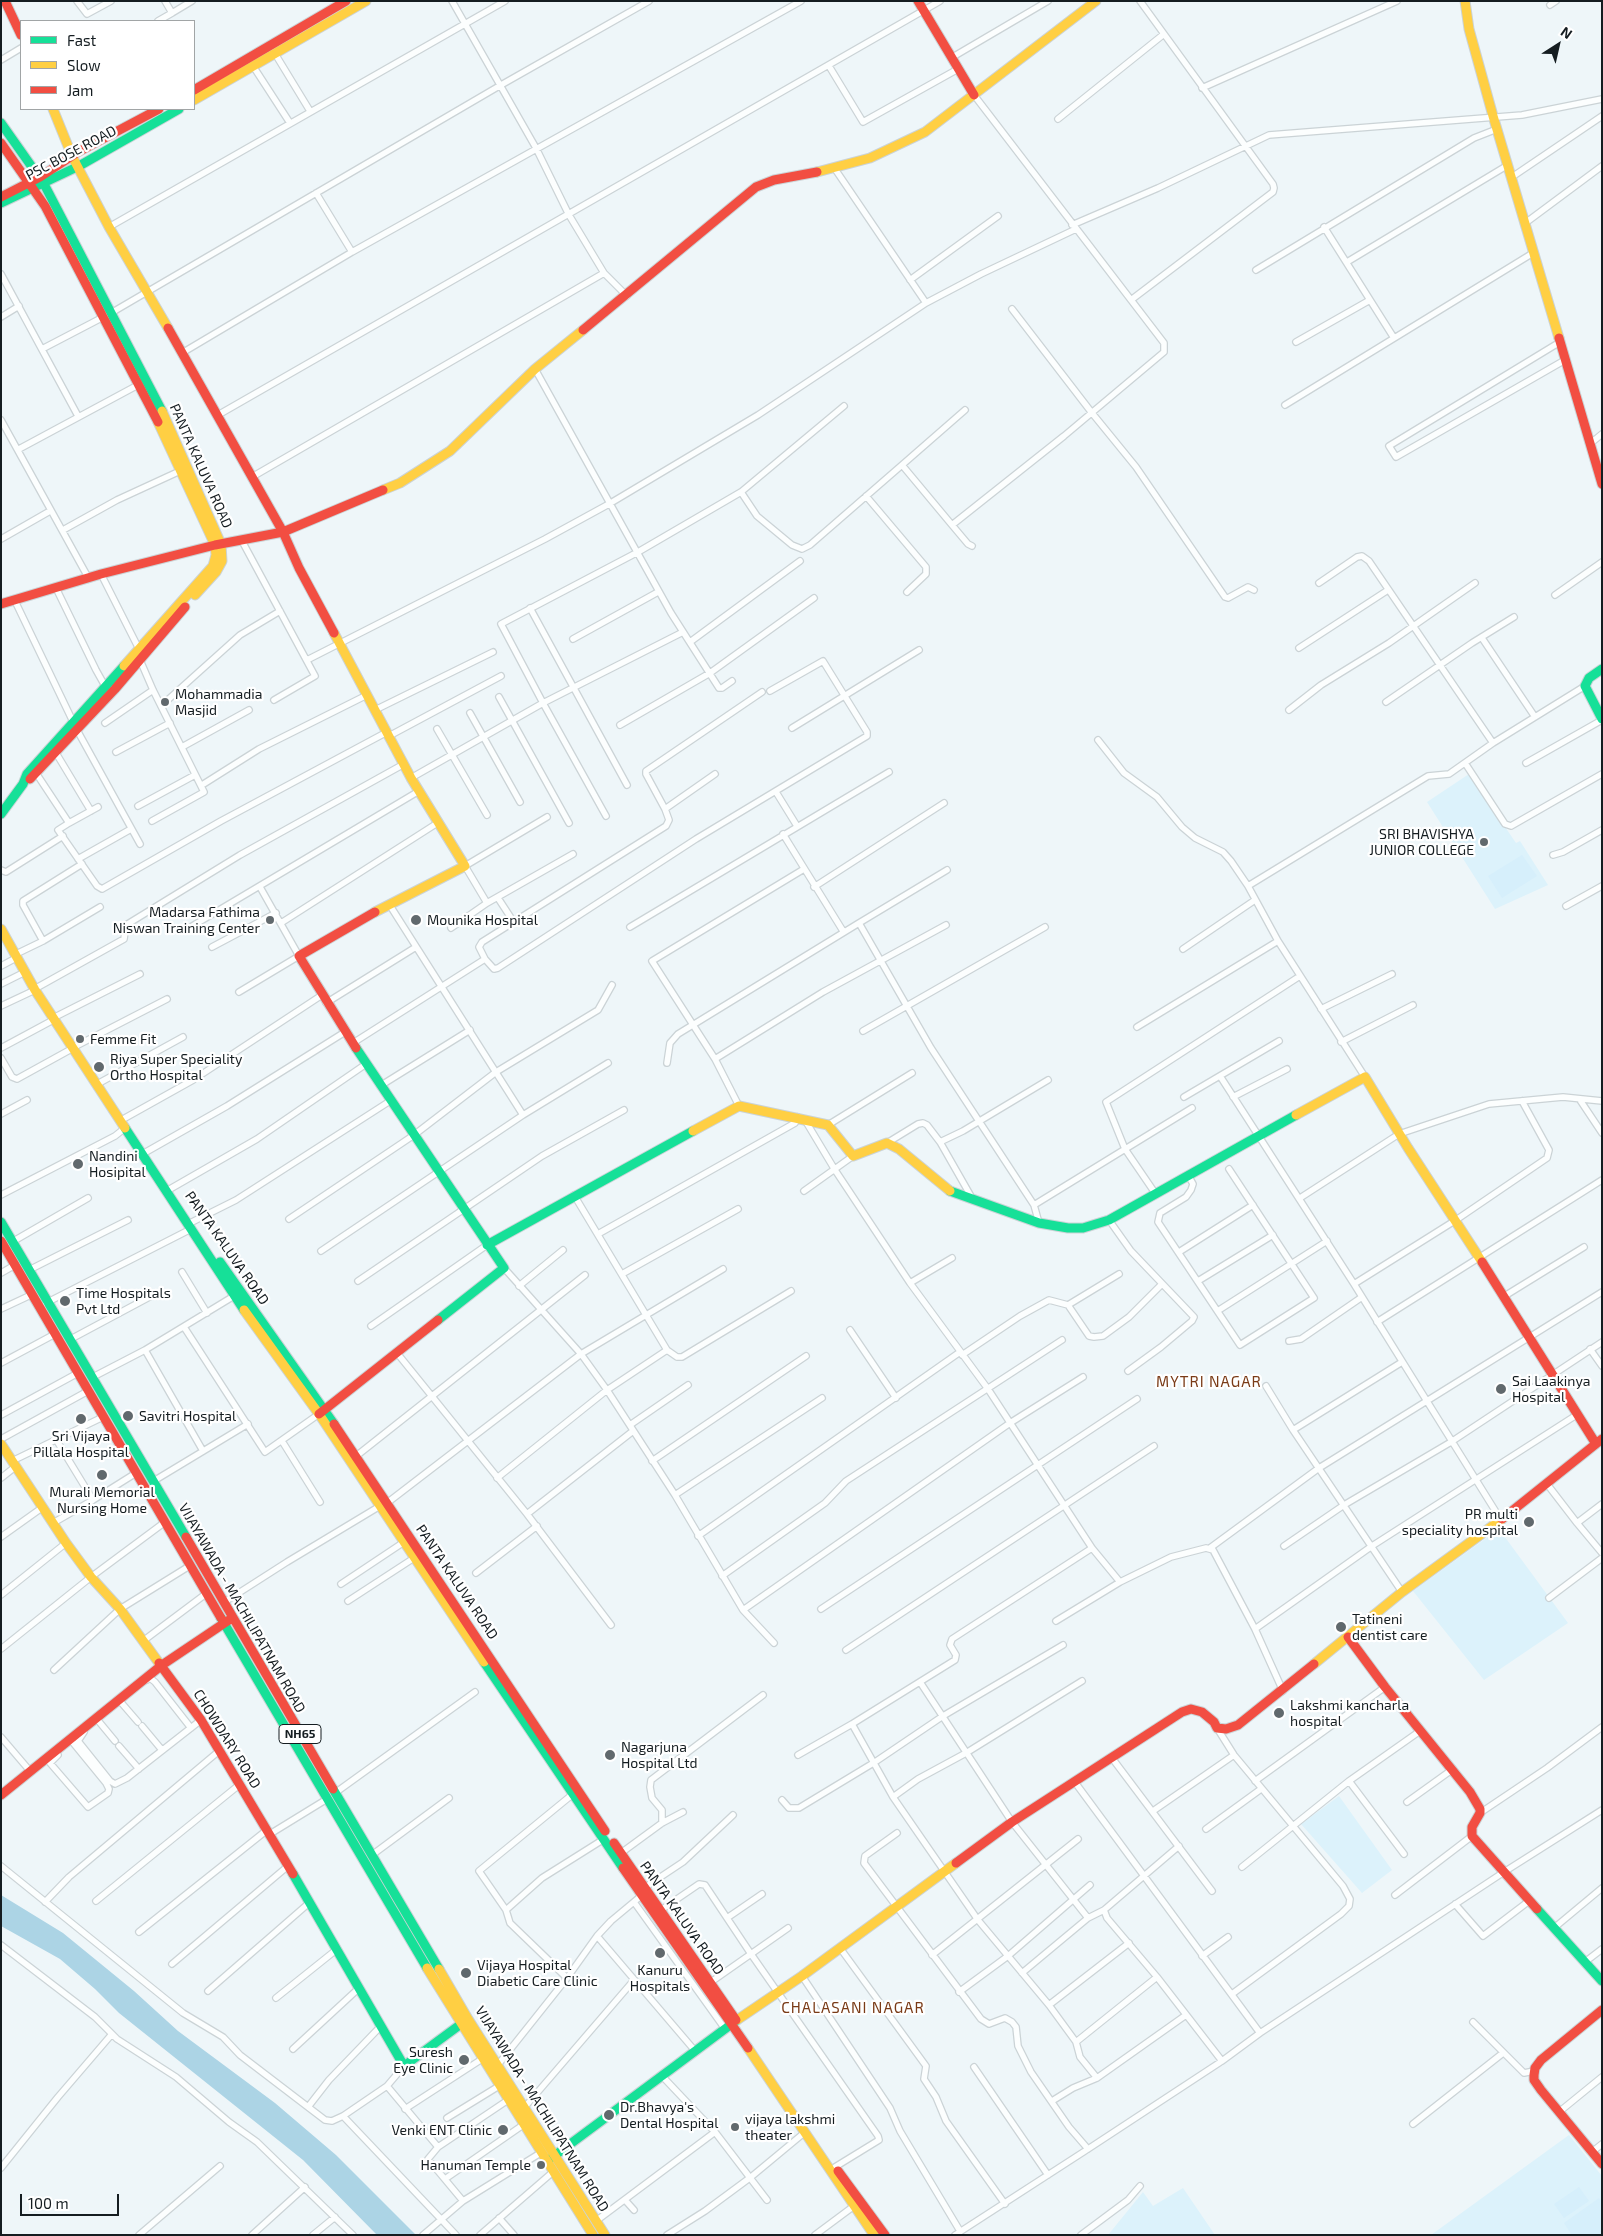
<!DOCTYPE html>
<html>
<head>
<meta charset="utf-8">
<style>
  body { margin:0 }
  #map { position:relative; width:1603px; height:2236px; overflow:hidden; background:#eef6f9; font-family:"Exo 2",sans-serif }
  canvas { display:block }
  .frame { position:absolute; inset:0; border:2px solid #151d21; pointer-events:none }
  .legend { position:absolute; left:20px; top:20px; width:175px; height:90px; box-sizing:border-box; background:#fff; border:1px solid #a1a5a6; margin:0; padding:6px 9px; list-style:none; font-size:15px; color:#151d21 }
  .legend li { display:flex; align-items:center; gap:10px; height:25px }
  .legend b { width:25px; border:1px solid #a1a5a6 }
  .north { position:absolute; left:1533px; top:20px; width:50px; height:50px; -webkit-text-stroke:4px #fff; paint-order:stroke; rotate:35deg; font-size:14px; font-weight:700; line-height:20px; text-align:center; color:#151d21 }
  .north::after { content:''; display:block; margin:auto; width:18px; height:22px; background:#151d21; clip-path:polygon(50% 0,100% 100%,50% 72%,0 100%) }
  .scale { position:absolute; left:20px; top:2194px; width:99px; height:22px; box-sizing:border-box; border:2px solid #151d21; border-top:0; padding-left:6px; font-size:15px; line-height:18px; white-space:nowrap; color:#151d21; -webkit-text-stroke:4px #fff; paint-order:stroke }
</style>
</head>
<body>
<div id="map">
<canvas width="1603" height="2236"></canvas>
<div class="frame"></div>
<ul class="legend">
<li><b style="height:6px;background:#16e098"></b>Fast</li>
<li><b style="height:6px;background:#ffcf43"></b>Slow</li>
<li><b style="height:6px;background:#f24e42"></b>Jam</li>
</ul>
<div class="north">N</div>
<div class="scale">100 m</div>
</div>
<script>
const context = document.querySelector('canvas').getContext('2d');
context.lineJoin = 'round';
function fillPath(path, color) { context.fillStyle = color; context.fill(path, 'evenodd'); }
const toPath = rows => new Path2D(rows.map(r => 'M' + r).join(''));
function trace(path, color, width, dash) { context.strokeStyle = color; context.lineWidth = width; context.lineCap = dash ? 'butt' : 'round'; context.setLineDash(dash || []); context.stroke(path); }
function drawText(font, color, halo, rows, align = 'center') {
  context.font = font + ' "Exo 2",sans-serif'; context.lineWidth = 4.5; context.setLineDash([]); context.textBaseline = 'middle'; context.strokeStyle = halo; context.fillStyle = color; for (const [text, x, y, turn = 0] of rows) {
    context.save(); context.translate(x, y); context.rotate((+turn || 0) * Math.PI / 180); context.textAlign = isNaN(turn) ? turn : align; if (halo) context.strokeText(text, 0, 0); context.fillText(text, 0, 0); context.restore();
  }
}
const built = toPath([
  [1469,774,1516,843,1520,841,1548,885,1495,909,1427,802],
  [1499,1529,1568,1623,1484,1680,1413,1591],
  [1339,1796,1392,1870,1362,1893,1301,1824],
  [1569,2135,1602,2176,1602,2235,1431,2235],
  [1183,2188,1215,2235,1108,2235,1143,2192,1153,2206]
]);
const green = toPath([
  [1522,855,1537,876,1502,898,1488,876],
  [1579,2187,1589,2201,1564,2218,1554,2204],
  [1599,2198,1602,2202,1602,2235,1572,2235,1564,2223]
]);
const water = toPath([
  [1,1895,63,1933,134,1991,178,2031,275,2103,336,2155,416,2235,377,2235,303,2160,119,2013,95,1989,60,1959,1,1926]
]);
const street = toPath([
  [77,1,87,14,111,1],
  [165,1,172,13,192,1],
  [452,1,536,148,569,215,604,273,627,296],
  [1550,5,1556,1],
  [158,21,172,13],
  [274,52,310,111],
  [951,58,1048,1],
  [1,60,21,48],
  [253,66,290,123],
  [829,66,863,122,958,69],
  [1202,88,1397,1],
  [1058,119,1164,34],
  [835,169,926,303],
  [1512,177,1602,116],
  [316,193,352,252],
  [1524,224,1602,166],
  [1072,225,1158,188,1269,135,1522,115,1602,99],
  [109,227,505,1],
  [1324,227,1394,338],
  [1347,262,1508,165],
  [1256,270,1474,138,1497,129],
  [1,274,78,416],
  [910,280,998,216],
  [1131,300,1273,192,1274,188,1273,184,1140,1],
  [1012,309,1092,413,1136,467,1225,597,1228,598,1248,587,1254,590],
  [1,317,19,306],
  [1296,342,1370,300],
  [1560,342,1389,446,1396,457,1565,360],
  [42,349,111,313,501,85,649,1],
  [182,353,352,252,801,1],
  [535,369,671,613,719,688,722,688,732,681],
  [1285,405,1533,253],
  [218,415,940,1],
  [1,420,89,579],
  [1591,443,1602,434],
  [19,449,138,385],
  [902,465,965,410],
  [252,477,604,273],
  [741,492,757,516,792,545,802,549,810,545,902,465,952,525,1064,436,1164,352,1164,343,974,95],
  [866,496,926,567,926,574,907,592],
  [952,525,968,544,972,546],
  [63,530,117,500,180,471],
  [1,539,50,511],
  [242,541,315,676,274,700],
  [101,574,139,649],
  [1319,583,1357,557,1362,556,1369,561,1493,743,1585,686],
  [56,588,96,670,105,686],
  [1555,595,1602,562],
  [15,601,77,730,140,844],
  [530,608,627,785],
  [683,632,543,703,501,624,638,552,741,492,844,406],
  [1482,638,1535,717],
  [573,639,658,592],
  [690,642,800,561],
  [1299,648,1388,590],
  [140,660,153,690,204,792,152,821],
  [307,660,545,539,609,504,758,415,926,303,981,274,1076,229],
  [499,697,569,823],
  [1386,702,1472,643,1514,617],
  [161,706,240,635,280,611],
  [375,710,493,652],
  [1289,710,1321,685,1389,643,1475,583],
  [470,713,520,802],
  [105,723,153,690],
  [620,725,710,673,814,598],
  [792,728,919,650],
  [437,729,487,815],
  [389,736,501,676],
  [1098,740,1124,773,1157,797,1182,827,1195,838,1223,852,1231,861,1248,886,1278,941,1365,1077],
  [182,747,249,710],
  [116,752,170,723],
  [56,753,91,811],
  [1465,763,1505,824,1511,826,1602,774],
  [1526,763,1602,720],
  [36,773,69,823,58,830,97,886,102,889,221,821,387,732],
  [411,778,543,703,606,816],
  [202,785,259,749,367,695],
  [776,792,797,826],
  [138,806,195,775],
  [665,809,715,774],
  [69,823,98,807],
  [783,834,843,931],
  [1553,855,1563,852,1602,830],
  [78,859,131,829],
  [1,870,6,872,63,836],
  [1248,886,1428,776,1449,774,1493,743],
  [814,887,944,803],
  [498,898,513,921],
  [487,903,465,866,547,817],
  [389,904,523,1115],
  [1566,906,1602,886],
  [281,923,439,822],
  [859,923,947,870],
  [630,927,889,772],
  [189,928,419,791],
  [451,928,487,903,573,854],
  [43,941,23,905,23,901,82,864],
  [212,947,276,913],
  [1183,949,1255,900],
  [14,955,43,941,100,907],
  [485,959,479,947,482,942,666,826,669,820,665,809,646,774,646,771,762,692],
  [1,966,16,958],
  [1,984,25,972],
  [38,987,124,939,126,925,240,855,404,764],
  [239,992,299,956,260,887],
  [326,1003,416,947],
  [1,1006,35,990],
  [1321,1009,1392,974],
  [57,1016,140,974],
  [1137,1027,1278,941],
  [863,1031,1045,927],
  [1341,1042,1413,1005],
  [353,1043,485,959,494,969,498,968,696,839,867,736,867,732,823,661,770,691],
  [76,1046,167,999],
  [1,1048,55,1019],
  [1,1058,12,1077,17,1079,75,1047],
  [715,1059,823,992,946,925],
  [667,1063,670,1043,678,1034,859,923,931,1048,1034,1205,1039,1223],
  [1220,1076,1354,1284,1501,1520],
  [101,1082,183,1037],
  [380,1086,470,1030],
  [1184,1097,1279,1041],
  [1233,1097,1287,1069],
  [1580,1100,1602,1133],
  [739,1106,715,1059,652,961,804,869],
  [1,1114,27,1100],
  [125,1118,193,1080,322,995],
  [805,1120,835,1170,910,1283,988,1389,1092,1548,1120,1582,1171,1557,1206,1548,1213,1550,1255,1629,1283,1691],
  [828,1125,912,1073],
  [940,1142,972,1198],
  [887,1143,918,1124,923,1123,927,1125,940,1142,963,1131,1048,1080],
  [144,1157,146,1152,227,1106,345,1032],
  [1188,1175,1193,1184,1191,1190,1186,1197,1160,1213,1158,1222,1240,1345,1314,1298,1229,1169],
  [170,1189,257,1139,366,1064],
  [804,1191,853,1156],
  [1155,1193,1125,1149,1106,1102,1300,976],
  [1,1195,115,1136,125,1128],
  [574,1195,667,1350,677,1357,682,1357,791,1291],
  [1300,1198,1399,1134,1489,1104,1563,1097,1602,1101],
  [1034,1205,1192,1108],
  [289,1219,414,1135,496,1072,598,1010,612,985],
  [1109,1220,1131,1251,1194,1317,1192,1321,1161,1347,1128,1371],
  [192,1222,236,1200,390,1101],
  [598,1234,795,1123,798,1117],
  [12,1242,88,1198],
  [321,1251,523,1115,608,1063],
  [1179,1252,1253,1205],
  [504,1268,581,1354,607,1390,675,1495,743,1610,774,1643],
  [29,1270,128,1220],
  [182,1272,207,1313],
  [1,1273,15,1265],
  [622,1274,738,1209],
  [358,1281,542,1156,624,1110],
  [1198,1281,1273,1235],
  [910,1283,952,1258],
  [1354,1284,1456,1220,1547,1158,1549,1150,1522,1101],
  [519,1286,563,1250],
  [1503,1297,1584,1247],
  [46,1303,191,1229],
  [1068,1305,1119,1274],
  [1,1309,33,1294],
  [1219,1310,1327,1241],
  [1377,1322,1602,1180],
  [371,1326,487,1245],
  [184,1327,265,1452,319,1414],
  [850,1330,896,1398],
  [69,1340,155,1294],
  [1289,1341,1301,1339,1362,1297],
  [1590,1349,1602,1366],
  [145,1350,203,1451],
  [397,1353,527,1514,611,1625],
  [962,1355,1020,1316,1049,1300,1068,1305,1089,1336,1094,1337,1103,1336,1129,1317,1162,1284],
  [1,1363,55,1334],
  [91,1378,145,1350,234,1296],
  [1266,1386,1293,1430,1402,1592],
  [1,1415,78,1373],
  [630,1425,688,1385],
  [1293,1430,1402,1362],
  [1,1439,88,1391],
  [57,1441,93,1500],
  [282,1441,320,1502],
  [355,1457,585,1275],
  [12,1461,103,1417],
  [652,1461,806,1356],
  [1,1478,15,1467],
  [497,1478,607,1390,667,1350],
  [152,1482,248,1424],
  [1547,1484,1577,1523,1602,1504],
  [675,1495,822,1398],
  [387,1503,581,1354,723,1269],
  [527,1514,633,1431],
  [53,1523,93,1500,136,1473],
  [1577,1523,1602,1553],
  [698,1536,960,1352],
  [1,1537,43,1507],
  [1284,1546,1344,1505,1451,1442,1602,1342],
  [1210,1548,1319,1468,1602,1292],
  [476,1573,537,1526],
  [722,1576,825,1503,846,1481,1062,1340],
  [341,1584,404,1542],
  [1,1595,66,1543],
  [1549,1598,1602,1558],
  [348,1601,414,1558],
  [223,1603,287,1562,380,1506],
  [821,1609,1137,1399],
  [743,1610,1010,1423,1083,1377],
  [1056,1621,1120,1582],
  [1255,1629,1372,1546,1578,1414],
  [143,1641,207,1593],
  [1,1649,91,1577,165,1522],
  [846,1650,1154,1446],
  [54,1670,120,1609,191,1565],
  [147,1680,150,1678,155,1682,191,1728],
  [920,1682,1012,1822,1088,1918,1104,1910,1179,1846],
  [119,1700,138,1722],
  [96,1718,115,1741],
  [142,1726,162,1750],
  [1217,1728,1234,1755,1343,1886,1350,1899,1349,1906,1341,1914,1232,1994],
  [84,1732,78,1741,110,1781,115,1784,127,1778,201,1720],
  [1,1737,30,1771],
  [119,1746,139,1769],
  [56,1752,58,1755,50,1763,88,1807,108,1793,109,1789,106,1783,70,1739],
  [798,1755,852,1724],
  [1112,1758,1212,1891],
  [1255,1781,1385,1687],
  [1349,1781,1404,1854],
  [335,1793,475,1692],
  [893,1797,918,1779,966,1753,1082,1681],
  [782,1800,789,1808,799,1808,875,1762,943,1716,1063,1645],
  [1407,1802,1453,1769],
  [1153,1811,1234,1755],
  [1480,1813,1547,1768,1602,1727],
  [662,1823,662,1810,652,1798,650,1787,651,1780,763,1695],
  [1206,1829,1261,1789],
  [897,1833,865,1856,864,1863,981,2019,989,2024,1005,2018,1012,2022,1016,2027,1018,2046,1031,2072,1069,2127,1088,2149],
  [270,1834,327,1799],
  [621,1853,662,1823,683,1812],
  [372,1855,449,1798],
  [1,1866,183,2013,223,2037,240,2055,325,2120,332,2121,343,2116,387,2086,404,2066],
  [1242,1867,1349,1781,1420,1731],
  [644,1888,683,1862,733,1815],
  [1395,1895,1472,1836],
  [96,1901,239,1785],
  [45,1902,69,1877,219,1751],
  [634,1902,725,2029],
  [1455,1904,1483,1936,1529,1901],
  [506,1910,542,1878,604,1839],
  [661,1910,699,1884,705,1885,751,1954,878,2136,879,2140,835,2167],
  [1104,1910,1107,1918,1157,1977,1222,2061],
  [727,1918,762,1894],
  [1554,1928,1602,1888],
  [139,1932,267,1830],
  [597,1936,696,2052],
  [1,1945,95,2017,117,2039,176,2077,229,2122,257,2142,353,2235],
  [840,1948,926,2066,924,2079,936,2097,946,2121,1005,2204],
  [932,1955,1078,1839],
  [1202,1956,1228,1937],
  [1585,1962,1602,1949],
  [172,1964,288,1866],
  [1022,1973,1088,1918],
  [802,1976,890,2108,900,2131,960,2231],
  [567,1978,510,1923,506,1910,479,1871,573,1794],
  [711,1982,788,1928],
  [208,1991,309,1903],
  [959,1992,1008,1956,1090,1885],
  [276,1998,336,1950],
  [1049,2005,1129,1943],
  [1473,2022,1524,2073,1534,2071],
  [1260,2033,1504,1872,1602,1810],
  [1076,2042,1049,2005,978,1920,893,1797,852,1724,955,1660,956,1655,950,1645,952,1639,1092,1548],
  [293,2049,358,1989],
  [497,2066,567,1978,597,1936,611,1921,641,1896],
  [974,2067,1048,2175],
  [663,2077,715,2132,767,2200],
  [1097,2078,1080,2057,1076,2042,1157,1977],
  [387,2086,438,2147,508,2100],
  [1052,2101,1073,2088,1097,2078,1186,2015],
  [308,2107,329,2080,380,2027],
  [524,2108,634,1980],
  [405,2109,482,2059],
  [1559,2112,1602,2077],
  [343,2116,456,2235],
  [447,2118,499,2086],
  [1413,2124,1503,2053],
  [438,2147,428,2159,463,2201],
  [1592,2152,1602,2144],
  [1,2168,58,2097,112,2034],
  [445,2179,523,2125],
  [625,2200,634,2210],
  [499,2218,514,2235],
  [596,2221,715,2132],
  [139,2235,220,2166],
  [252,2235,305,2187],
  [313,2235,335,2217],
  [423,2235,463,2201,542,2152],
  [480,2235,554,2171],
  [667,2235,705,2211,751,2177,804,2133],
  [815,2235,854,2206],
  [955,2235,1088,2149,1222,2061,1260,2033,1074,1781],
  [1081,2235,1128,2200,1140,2186]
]);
const fast = toPath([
  [1,123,44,184,162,411],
  [1,203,79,166,179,109],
  [1602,669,1589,678,1585,686,1602,719],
  [1,814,23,784,27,774,124,666],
  [356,1048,504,1268,438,1320],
  [125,1128,244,1310],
  [950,1191,1039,1223,1068,1228,1083,1228,1109,1220,1296,1115],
  [1,1222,186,1537],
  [487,1245,693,1131],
  [220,1262,334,1424],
  [221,1618,427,1968],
  [484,1662,623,1868],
  [333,1789,439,1969],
  [293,1874,404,2066,461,2024],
  [1537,1909,1602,1981],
  [550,2159,737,2020]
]);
const slow = toPath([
  [1465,1,1469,29,1493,116,1559,338],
  [194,100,366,1],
  [53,109,72,156,109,227,168,328],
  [817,172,870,158,925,132,1096,1],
  [162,411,221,544,222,561,216,572,195,595],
  [383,490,400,483,450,451,535,369,583,330],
  [334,633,411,778,465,866,375,912],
  [124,666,213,566,216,555,215,545,158,422],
  [1,929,35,990,125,1128],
  [1296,1115,1365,1077,1408,1148,1482,1262],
  [693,1131,739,1106,828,1125,853,1156,887,1143,899,1149,950,1191],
  [244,1310,319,1414,484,1662],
  [1,1444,66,1543,91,1577,120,1609,159,1663],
  [1314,1664,1402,1592,1502,1519],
  [427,1968,593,2235],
  [439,1969,468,2019,605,2235],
  [737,2020,802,1976,956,1863],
  [748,2048,874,2235]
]);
const jam = toPath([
  [5,1,21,35],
  [918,1,974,95],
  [194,90,346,1],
  [1,143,45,206,158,422],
  [1,197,40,177,78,152,159,109],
  [168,328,283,532,299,568,334,633],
  [583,330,756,187,774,180,817,172],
  [1559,338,1602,484],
  [1,604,101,574,215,545,283,532,383,490],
  [30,779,115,689,185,607],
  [356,1048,299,956,375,912],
  [1,1241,221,1618],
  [1482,1262,1596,1444],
  [319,1414,438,1320],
  [334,1424,605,1831],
  [1502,1519,1602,1439],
  [186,1537,333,1789],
  [1348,1637,1385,1687,1470,1792,1480,1809,1480,1813,1472,1827,1472,1836,1537,1909],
  [159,1663,201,1720,293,1874],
  [1,1795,162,1665,229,1620],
  [614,1843,736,2020],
  [956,1863,1012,1822,1182,1712,1191,1709,1202,1712,1214,1722,1217,1728,1226,1729,1238,1725,1314,1664],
  [623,1868,748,2048],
  [1602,2010,1541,2060,1535,2068,1534,2075,1534,2080,1541,2090,1602,2164],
  [838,2171,885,2235]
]);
const markers = [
  [165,702,5,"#61696d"],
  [1484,842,5,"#61696d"],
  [270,920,5,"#61696d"],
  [416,920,6,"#61696d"],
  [80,1039,5,"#61696d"],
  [99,1067,6,"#61696d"],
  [78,1164,6,"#61696d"],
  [65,1301,6,"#61696d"],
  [1501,1389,6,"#61696d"],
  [128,1416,6,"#61696d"],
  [81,1419,6,"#61696d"],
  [102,1475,6,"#61696d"],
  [1529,1522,6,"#61696d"],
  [1341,1627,6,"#61696d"],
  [1279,1713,6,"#61696d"],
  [610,1755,6,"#61696d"],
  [660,1953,6,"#61696d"],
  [466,1973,6,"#61696d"],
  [464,2060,6,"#61696d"],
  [609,2115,6,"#61696d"],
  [735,2127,5,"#61696d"],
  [503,2130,6,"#61696d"],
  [541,2165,5,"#61696d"]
];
const shields = [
  [300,1734,42]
];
const shieldNames = [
  ["NH65",300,1734]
];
const streetNames = [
  ["PSC BOSE ROAD",71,153,-28],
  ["PANTA KALUVA ROAD",201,466,66],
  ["PANTA KALUVA ROAD",227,1248,55],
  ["PANTA KALUVA ROAD",457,1582,56],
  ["VIJAYAWADA - MACHILIPATNAM ROAD",242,1608,60],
  ["CHOWDARY ROAD",227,1739,58],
  ["PANTA KALUVA ROAD",682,1918,55],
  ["VIJAYAWADA - MACHILIPATNAM ROAD",542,2109,58]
];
const poiNames = [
  ["Mohammadia",175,694],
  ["Masjid",175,710],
  ["SRI BHAVISHYA",1474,834,"right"],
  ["JUNIOR COLLEGE",1474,850,"right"],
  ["Madarsa Fathima",260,912,"right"],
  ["Niswan Training Center",260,928,"right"],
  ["Mounika Hospital",427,920],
  ["Femme Fit",90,1039],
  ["Riya Super Speciality",110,1059],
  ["Ortho Hospital",110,1075],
  ["Nandini",89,1156],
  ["Hosipital",89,1172],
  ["Time Hospitals",76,1293],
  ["Pvt Ltd",76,1309],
  ["Sai Laakinya",1512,1381],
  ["Hospital",1512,1397],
  ["Savitri Hospital",139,1416],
  ["Sri Vijaya",81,1436,"center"],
  ["Pillala Hospital",81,1452,"center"],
  ["Murali Memorial",102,1492,"center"],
  ["Nursing Home",102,1508,"center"],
  ["PR multi",1518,1514,"right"],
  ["speciality hospital",1518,1530,"right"],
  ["Tatineni",1352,1619],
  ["dentist care",1352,1635],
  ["Lakshmi kancharla",1290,1705],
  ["hospital",1290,1721],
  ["Nagarjuna",621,1747],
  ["Hospital Ltd",621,1763],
  ["Vijaya Hospital",477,1965],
  ["Diabetic Care Clinic",477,1981],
  ["Kanuru",660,1970,"center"],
  ["Hospitals",660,1986,"center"],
  ["Suresh",453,2052,"right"],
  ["Eye Clinic",453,2068,"right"],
  ["Dr.Bhavya's",620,2107],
  ["Dental Hospital",620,2123],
  ["vijaya lakshmi",745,2119],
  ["theater",745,2135],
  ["Venki ENT Clinic",492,2130,"right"],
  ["Hanuman Temple",531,2165,"right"]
];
const neighbourhoodNames = [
  ["MYTRI NAGAR",1209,1382],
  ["CHALASANI NAGAR",853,2008]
];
fillPath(built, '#dcf2fb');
fillPath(green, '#d6effb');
fillPath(water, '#acd4e5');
trace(street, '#cbd3d6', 8);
trace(fast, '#cbd3d6', 11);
trace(slow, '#cbd3d6', 11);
trace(jam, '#cbd3d6', 11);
trace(street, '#fcfefe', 5.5);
trace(fast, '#16e098', 9);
trace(slow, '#ffcf43', 9);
trace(jam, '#f24e42', 9);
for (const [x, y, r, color] of markers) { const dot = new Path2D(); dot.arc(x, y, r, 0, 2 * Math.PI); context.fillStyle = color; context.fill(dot); trace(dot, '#fff', 2); }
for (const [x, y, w] of shields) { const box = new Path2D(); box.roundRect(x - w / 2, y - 9.5, w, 19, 4); context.fillStyle = '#fff'; context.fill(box); trace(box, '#151d21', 1); }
drawText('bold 12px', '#151d21', null, shieldNames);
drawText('14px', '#151d21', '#fff', streetNames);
drawText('14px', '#151d21', '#fff', poiNames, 'left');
context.letterSpacing = '1px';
drawText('15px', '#7a3b17', '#fff', neighbourhoodNames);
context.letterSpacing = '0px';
</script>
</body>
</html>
